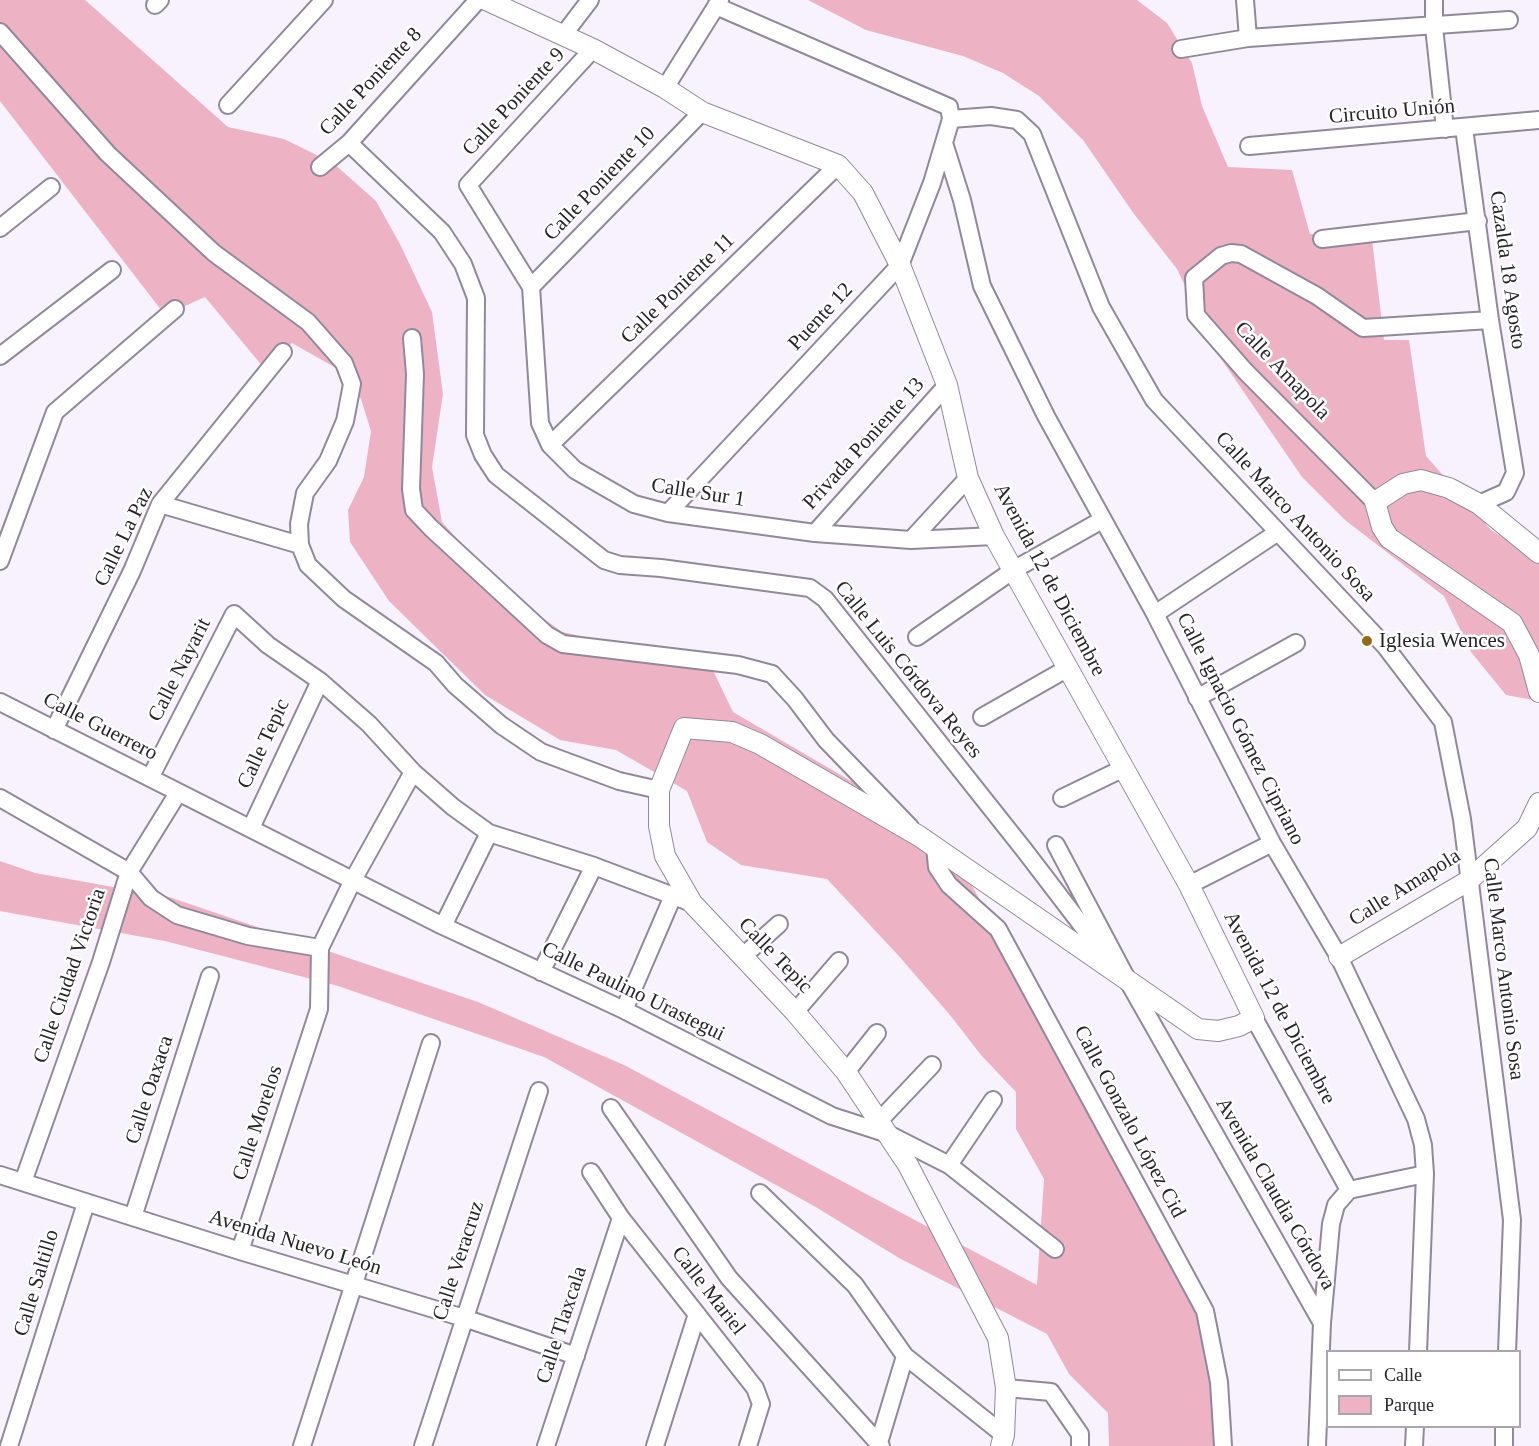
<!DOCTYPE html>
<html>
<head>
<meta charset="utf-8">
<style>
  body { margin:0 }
  #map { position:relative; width:1539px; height:1446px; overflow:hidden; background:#f7f2fe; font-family:Georgia,serif }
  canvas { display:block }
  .legend { position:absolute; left:1326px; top:1350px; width:195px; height:78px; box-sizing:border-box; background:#fff; border:2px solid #a9a7ab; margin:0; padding:8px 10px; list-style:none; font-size:18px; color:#28242c }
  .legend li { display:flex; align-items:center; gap:12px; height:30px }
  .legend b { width:30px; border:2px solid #a9a7ab }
</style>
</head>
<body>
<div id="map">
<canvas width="1539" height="1446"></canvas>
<ul class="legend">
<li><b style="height:8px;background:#fff"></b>Calle</li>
<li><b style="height:16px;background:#edb3c5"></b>Parque</li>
</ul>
</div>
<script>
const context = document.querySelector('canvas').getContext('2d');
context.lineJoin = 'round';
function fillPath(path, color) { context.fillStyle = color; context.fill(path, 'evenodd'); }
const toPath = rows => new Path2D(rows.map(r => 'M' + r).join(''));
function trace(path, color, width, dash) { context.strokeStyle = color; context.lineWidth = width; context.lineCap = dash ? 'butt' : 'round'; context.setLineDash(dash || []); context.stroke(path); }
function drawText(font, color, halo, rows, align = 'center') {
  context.font = font + ' Georgia,serif'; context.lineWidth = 5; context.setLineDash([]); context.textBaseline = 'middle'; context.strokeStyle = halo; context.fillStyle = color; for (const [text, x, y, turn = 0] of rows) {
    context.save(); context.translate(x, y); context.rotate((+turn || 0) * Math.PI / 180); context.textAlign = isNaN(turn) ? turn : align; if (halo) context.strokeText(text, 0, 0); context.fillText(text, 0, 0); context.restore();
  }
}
const green = toPath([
  [0,0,85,0,228,127,284,139,333,163,376,201,401,246,432,312,443,394,432,467,442,522,499,586,562,632,710,664,733,712,904,812,966,875,1096,1111,1202,1321,1215,1400,1216,1446,1109,1446,1108,1413,1069,1374,1047,1334,899,1258,814,1206,544,1057,338,986,165,941,0,911,0,861,35,873,169,897,478,1002,624,1065,1037,1285,1044,1179,1016,1129,1016,1092,981,1055,950,1015,897,954,827,879,741,865,707,842,687,791,616,750,560,740,485,695,389,601,350,542,348,510,364,477,371,431,361,399,336,368,292,343,264,368,205,297,165,315,0,101],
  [808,0,1137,0,1167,23,1192,63,1202,106,1228,167,1292,170,1310,234,1371,231,1384,340,1409,340,1426,456,1491,530,1539,560,1539,701,1506,695,1471,652,1444,596,1345,520,1302,477,1215,350,1177,269,1134,214,1083,140,1039,96,1003,73,963,56,866,30]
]);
const minor = toPath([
  [1245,0,1248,38],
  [1434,0,1434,27,1445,129],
  [155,5,160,0],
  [0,32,108,154,214,253,308,322,344,363,352,384,345,421,328,461,305,493,299,524,300,545,308,565,344,599,436,663,455,685,501,725,541,752,619,781,659,790],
  [564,34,590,0],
  [593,49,468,185,531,287,540,423,550,445,575,470,634,504,668,513,815,533,911,540,994,536],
  [1181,49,1248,38,1509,20],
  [665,88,720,0],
  [228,105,324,0],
  [951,119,991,116,1017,120,1032,134,1101,307,1154,400,1385,646,1443,722,1462,819,1512,1220,1507,1352],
  [1464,128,1490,320,1515,473,1506,492,1479,504],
  [349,143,442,232,463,264,476,298,475,435,483,455,496,475,604,560,620,565,661,568,810,588,825,599,1025,851,1090,936,1107,964],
  [944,143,962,200,982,286,1046,416,1155,614,1272,843,1339,957,1416,1119,1423,1145,1425,1174,1418,1352],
  [1249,146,1539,120],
  [320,167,349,143,478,0],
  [0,228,51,187],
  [1322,239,1478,221],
  [531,287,702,112],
  [412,338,415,374,411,489,414,510,431,528,547,635,563,644,738,665,772,674,795,699,826,740,910,827],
  [0,356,112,270],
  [550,445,838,165],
  [1375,502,1245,371,1196,315,1194,278,1221,256,1231,253,1241,254,1317,296,1363,328,1490,320],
  [160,504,300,545],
  [668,513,900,265,932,183,951,119,949,107,716,6],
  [815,533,947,385],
  [911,540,968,478],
  [0,561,55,412,175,309],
  [1155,614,1278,532],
  [917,637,1015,569,1102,520],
  [1197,698,1296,643],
  [0,702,443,926,624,1010,832,1116,888,1134,949,1165,1055,1249],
  [982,717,1068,668],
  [54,730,132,571,160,504,283,352],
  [150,778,234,614,268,645,320,681,369,724,413,772,453,807,489,833,594,866,692,903],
  [0,798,129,872,151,898,177,915,248,936,320,948],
  [1062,798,1124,768],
  [251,828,320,681],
  [1056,845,1128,981,1322,1323],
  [935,847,937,867,949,885,998,929,1205,1311,1219,1382,1223,1446],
  [1189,885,1272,843],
  [443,926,489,833],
  [742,957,779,924],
  [541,972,594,866],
  [624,1010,673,896],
  [795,1012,839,961],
  [1254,1018,1349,1190],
  [846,1072,877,1033],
  [611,1108,729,1278,881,1446],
  [879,1121,932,1065],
  [949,1165,993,1100],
  [591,1172,621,1218,755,1388,761,1404,748,1446],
  [0,1175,240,1251,464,1318,576,1356],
  [23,1182,101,962,129,872,178,793],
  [760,1193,855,1285,905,1356,1004,1435],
  [133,1217,210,976],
  [240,1251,319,1009,320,948,353,880,413,772],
  [1006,1388,1051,1392,1080,1434,1080,1446],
  [9,1446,86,1203],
  [302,1446,431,1043],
  [423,1446,539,1091],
  [546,1446,621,1218],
  [655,1446,697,1314],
  [878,1446,905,1356],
  [1317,1446,1322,1323,1331,1224,1336,1205,1349,1190,1425,1174],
  [1414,1446,1415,1426],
  [1504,1446,1504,1426]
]);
const tertiary = toPath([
  [486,0,593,49,665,88,702,112,838,165,863,193,900,265,947,385,968,478,994,536,1189,885,1254,1018,1239,1026,1218,1031,1198,1029,919,836,760,744,732,732,684,728,659,790,659,826,665,856,692,903,795,1012,846,1072,908,1165,998,1338,1006,1388,1004,1435,1001,1446],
  [1539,553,1479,504,1449,488,1421,480,1403,484,1375,502,1382,527,1389,538,1512,623,1529,655,1539,692],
  [1339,957,1468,881,1527,828,1539,803]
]);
const markers = [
  [1367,641,6,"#946a15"]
];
const streetNames = [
  ["Calle Poniente 8",371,82,-47],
  ["Calle Poniente 9",514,102,-47],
  ["Circuito Unión",1392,112,-5],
  ["Calle Poniente 10",600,184,-46],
  ["Cazalda 18 Agosto",1507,270,82],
  ["Calle Poniente 11",678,289,-44],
  ["Puente 12",821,317,-47],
  ["Calle Amapola",1282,371,46],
  ["Privada Poniente 13",864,444,-48],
  ["Calle Sur 1",698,493,9],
  ["Calle Marco Antonio Sosa",1295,517,47],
  ["Calle La Paz",124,537,-64],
  ["Avenida 12 de Diciembre",1049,580,62],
  ["Calle Nayarit",180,670,-63],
  ["Calle Luis Córdova Reyes",908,670,51],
  ["Calle Guerrero",100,727,27],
  ["Calle Ignacio Gómez Cipriano",1240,729,63],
  ["Calle Tepic",264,744,-65],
  ["Calle Amapola",1405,888,-32],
  ["Calle Tepic",775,956,46],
  ["Calle Marco Antonio Sosa",1503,969,83],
  ["Calle Ciudad Victoria",70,976,-71],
  ["Calle Paulino Urastegui",633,992,26],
  ["Avenida 12 de Diciembre",1279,1008,62],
  ["Calle Oaxaca",150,1090,-72],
  ["Calle Gonzalo López Cid",1129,1122,62],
  ["Calle Morelos",258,1123,-72],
  ["Avenida Claudia Córdova",1275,1194,60],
  ["Avenida Nuevo León",295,1243,17],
  ["Calle Veracruz",459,1261,-72],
  ["Calle Saltillo",37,1283,-73],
  ["Calle Mariel",708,1291,52],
  ["Calle Tlaxcala",562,1325,-72]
];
const poiNames = [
  ["Iglesia Wences",1379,641]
];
fillPath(green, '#edb3c5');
trace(minor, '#91899b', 20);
trace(tertiary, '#91899b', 22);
trace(minor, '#fff', 16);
trace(tertiary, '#fff', 20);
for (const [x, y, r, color] of markers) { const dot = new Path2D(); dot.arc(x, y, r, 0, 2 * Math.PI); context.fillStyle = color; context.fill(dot); trace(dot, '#fff', 2); }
drawText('21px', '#28242c', '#fff', streetNames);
drawText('21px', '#28242c', '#fff', poiNames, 'left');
</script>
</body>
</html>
